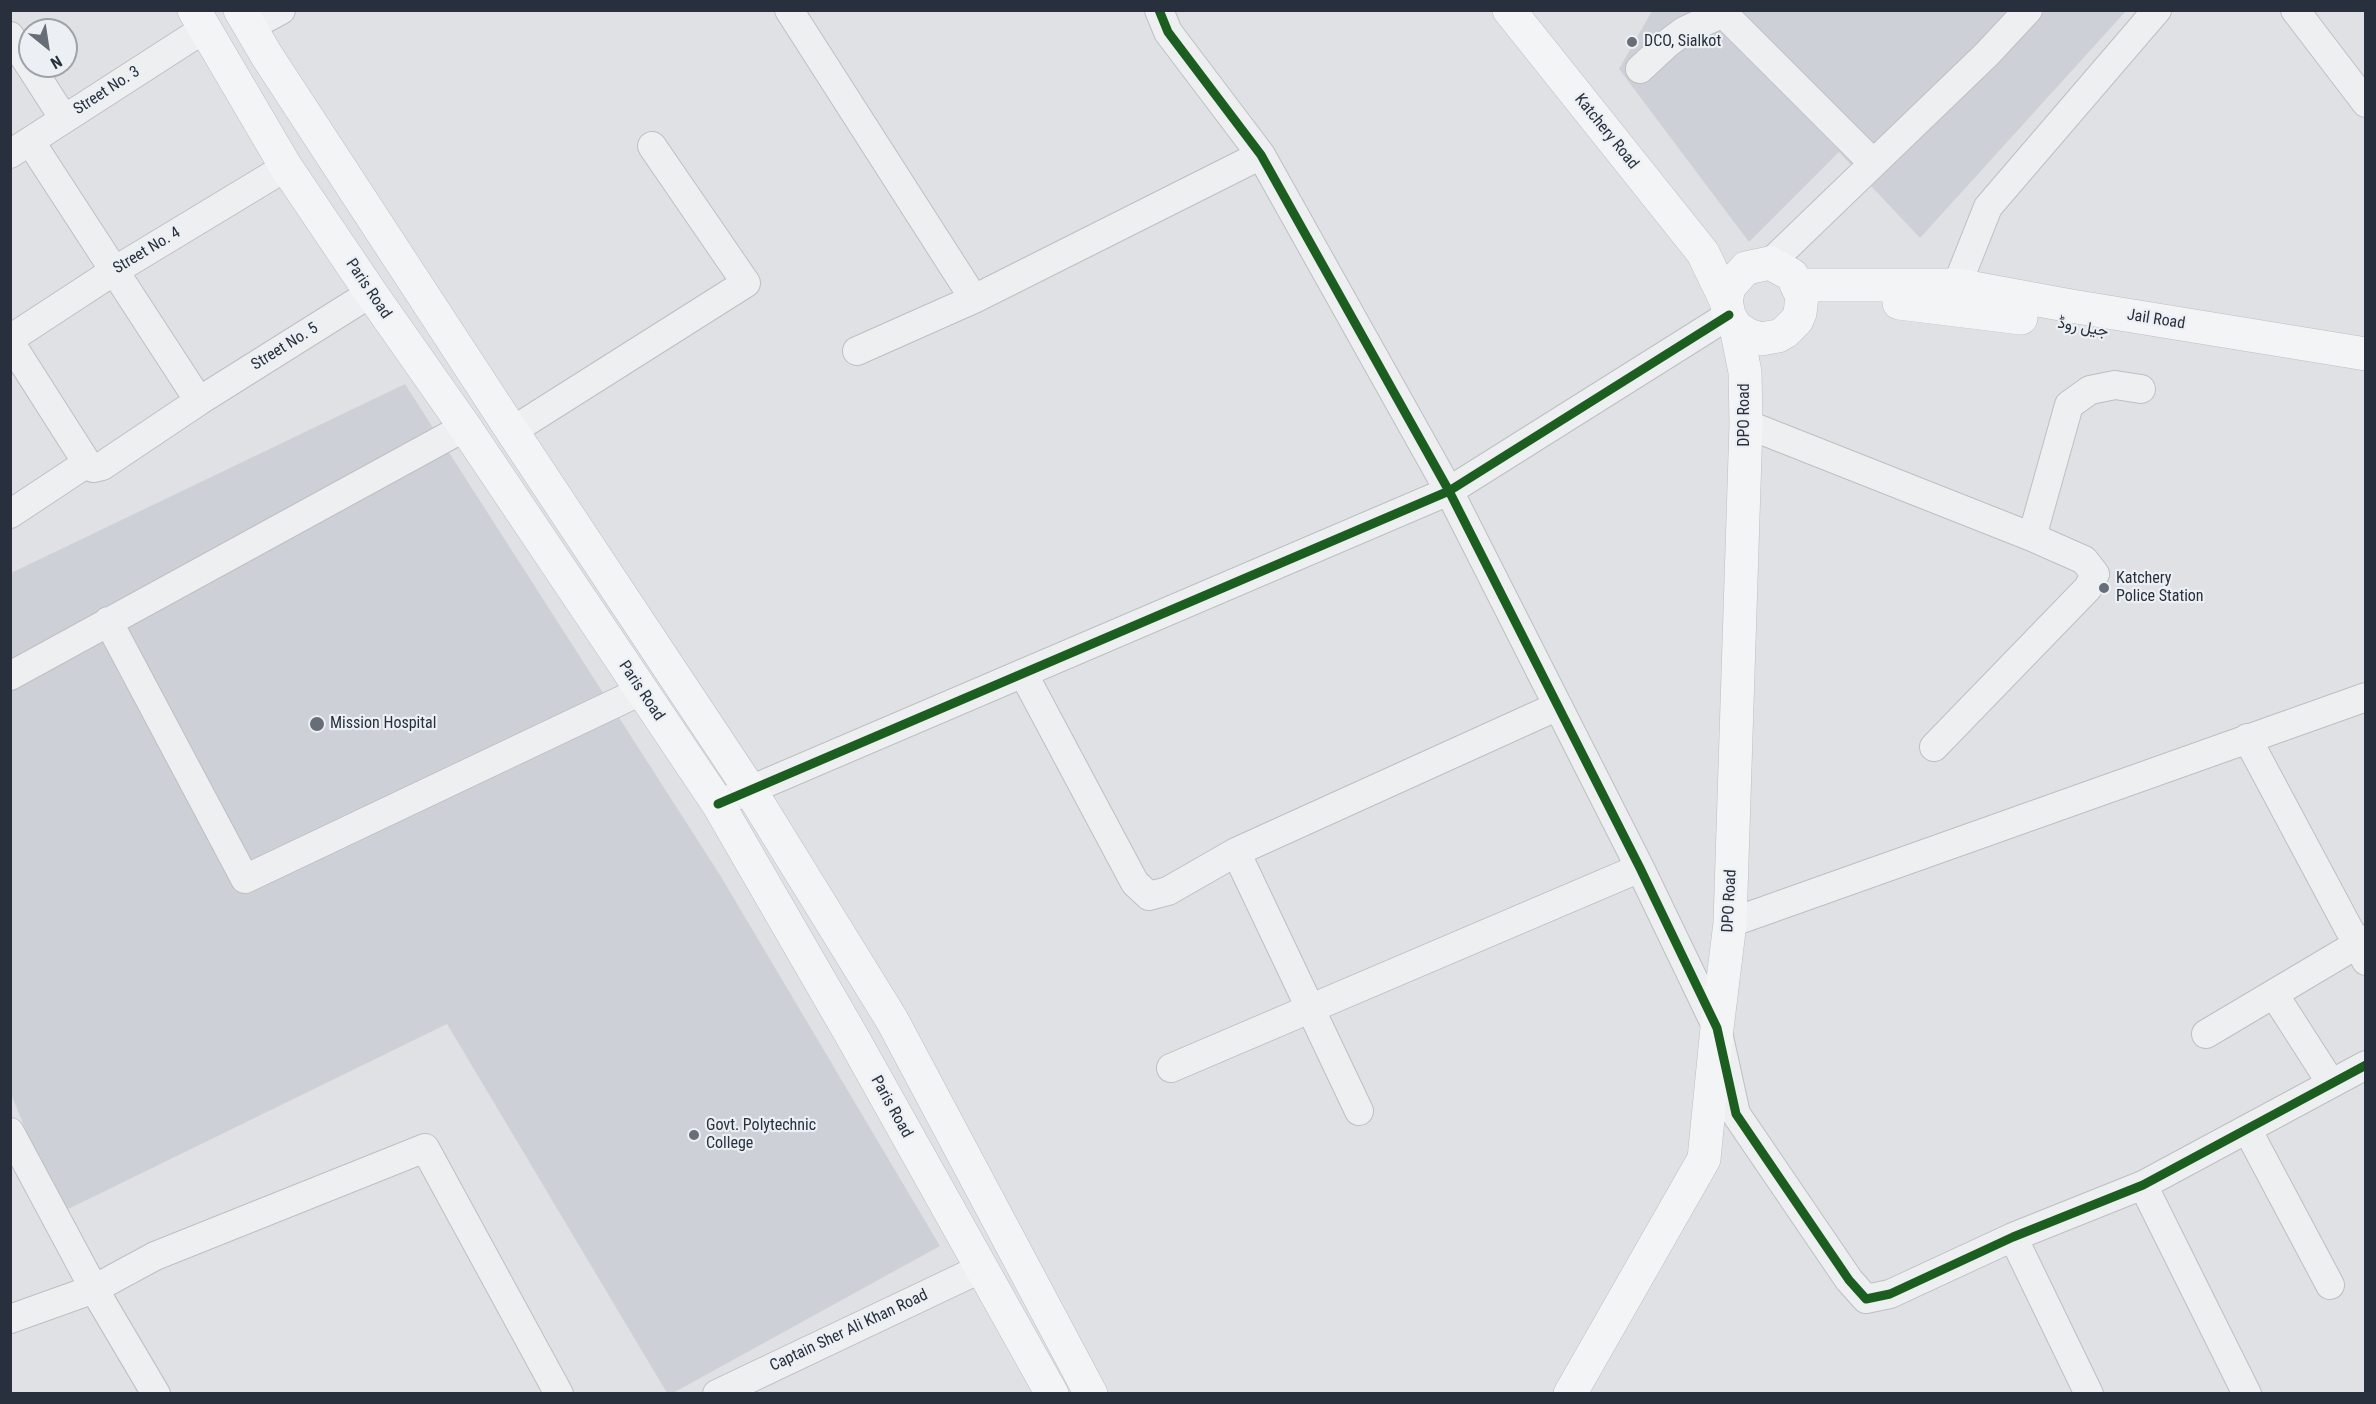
<!DOCTYPE html>
<html>
<head>
<meta charset="utf-8">
<style>
  body { margin:0 }
  #map { position:relative; width:2376px; height:1404px; overflow:hidden; background:#dfe1e4; font-family:"Roboto Condensed",sans-serif }
  canvas { display:block }
  .frame { position:absolute; inset:0; border:12px solid #27303c; pointer-events:none }
  .north { position:absolute; left:18px; top:18px; width:60px; height:60px; box-sizing:border-box; background:#ecf0f4; border:2px solid #9da3aa; border-radius:50%; rotate:150deg; font-size:16px; font-weight:700; line-height:24px; text-align:center; color:#27303c }
  .north::after { content:''; display:block; margin:auto; width:21px; height:27px; background:#676e77; clip-path:polygon(50% 0,100% 100%,50% 72%,0 100%) }
</style>
</head>
<body>
<div id="map">
<canvas width="2376" height="1404"></canvas>
<div class="frame"></div>
<div class="north">N</div>
</div>
<script>
const context = document.querySelector('canvas').getContext('2d');
context.lineJoin = 'round';
function fillPath(path, color) { context.fillStyle = color; context.fill(path, 'evenodd'); }
const toPath = rows => new Path2D(rows.map(r => 'M' + r).join(''));
function trace(path, color, width, dash) { context.strokeStyle = color; context.lineWidth = width; context.lineCap = dash ? 'butt' : 'round'; context.setLineDash(dash || []); context.stroke(path); }
function drawText(font, color, halo, rows, align = 'center') {
  context.font = font + ' "Roboto Condensed",Vazirmatn,sans-serif'; context.lineWidth = 4.5; context.setLineDash([]); context.textBaseline = 'middle'; context.strokeStyle = halo; context.fillStyle = color; for (const [text, x, y, turn = 0] of rows) {
    context.save(); context.translate(x, y); context.rotate((+turn || 0) * Math.PI / 180); context.textAlign = isNaN(turn) ? turn : align; if (halo) context.strokeText(text, 0, 0); context.fillText(text, 0, 0); context.restore();
  }
}
const built = toPath([
  [1652,11,2126,11,1920,238,1839,152,1749,242,1619,69],
  [405,384,720,875,940,1246,673,1393,667,1393,447,1024,60,1213,11,1094,11,573]
]);
const minor = toPath([
  [789,10,974,299],
  [1159,10,1168,32,1261,155,1449,491,1640,868,1717,1028,1736,1114,1849,1280,1866,1299,1890,1294,2013,1237,2143,1185,2366,1065],
  [1720,10,1873,163],
  [2295,10,2366,103],
  [250,27,281,10],
  [10,36,30,66],
  [30,66,64,119],
  [1640,69,1668,43,1684,31,1721,14],
  [10,154,204,29],
  [1770,263,1987,54,2028,10],
  [1957,285,1988,207,2157,10],
  [10,339,114,271,286,167],
  [10,342,87,463,93,468,102,466,199,401,30,141],
  [857,351,974,299,1261,155],
  [199,401,371,293],
  [1746,424,2032,537,2084,560,2095,574,2088,588,1934,747],
  [512,431,746,283,652,146],
  [10,514,87,463],
  [2032,537,2069,405,2090,390,2115,385,2141,389],
  [108,621,245,879,641,691],
  [1023,673,1135,883,1149,896,1168,891,1236,852,1558,706],
  [10,676,465,427],
  [2247,738,2366,961],
  [729,799,1449,491,1729,315],
  [1236,852,1359,1111],
  [1730,923,2366,697],
  [2274,994,2331,1083],
  [2206,1034,2366,939],
  [1171,1068,1640,868],
  [2247,1129,2330,1285],
  [10,1132,94,1289,156,1394],
  [2143,1185,2247,1394],
  [2013,1237,2089,1394],
  [10,1319,94,1289,155,1256,425,1148,559,1394],
  [717,1394,982,1268]
]);
const major = toPath([
  [194,10,286,167,371,293,465,427,718,804,853,1038,1052,1394],
  [240,10,267,56,512,431,750,790,892,1020,1091,1394],
  [1509,10,1703,253,1726,301,1729,315,1736,327,1748,335,1761,339,1778,336,1785,332,1797,320,1800,313,1802,297,1792,275,1770,263,1746,268,1729,287,1726,301],
  [1798,285,1957,285,2071,306,2366,354],
  [1899,303,2021,318],
  [1570,1394,1704,1159,1717,1028,1730,923,1746,424,1745,372,1736,327]
]);
const cycleway = toPath([
  [1159,10,1168,32,1261,155,1449,491,1640,868,1717,1028,1736,1114,1849,1280,1866,1299,1890,1294,2013,1237,2143,1185,2366,1065],
  [718,804,1449,491,1729,315]
]);
const markers = [
  [1632,42,6,"#676e77"],
  [2104,588,6,"#676e77"],
  [317,724,8,"#676e77"],
  [694,1135,6,"#676e77"]
];
const poiNames = [
  ["DCO, Sialkot",1644,42],
  ["Katchery",2116,579],
  ["Police Station",2116,597],
  ["Mission Hospital",330,724],
  ["Govt. Polytechnic",706,1126],
  ["College",706,1144]
];
const streetNames = [
  ["Street No. 3",107,91,-33],
  ["Katchery Road",1606,132,51],
  ["Street No. 4",147,251,-31],
  ["Paris Road",368,289,56],
  ["Jail Road",2156,320,9],
  ["جیل روڈ",2083,328,10],
  ["Street No. 5",285,347,-32],
  ["DPO Road",1745,415,-90],
  ["Paris Road",641,691,56],
  ["DPO Road",1730,901,-87],
  ["Paris Road",891,1107,61],
  ["Captain Sher Ali Khan Road",849,1331,-25]
];
fillPath(built, '#cdd1d7');
trace(minor, '#bdbfc2', 30);
trace(major, '#bbbec1', 34);
trace(minor, '#eeeff1', 28);
trace(major, '#f3f4f5', 33);
trace(cycleway, '#1b5e20', 9);
for (const [x, y, r, color] of markers) { const dot = new Path2D(); dot.arc(x, y, r, 0, 2 * Math.PI); context.fillStyle = color; context.fill(dot); trace(dot, '#ecf0f4', 2); }
drawText('16px', '#27303c', '#ecf0f4', poiNames, 'left');
drawText('16px', '#27303c', '#ecf0f4', streetNames);
</script>
</body>
</html>
